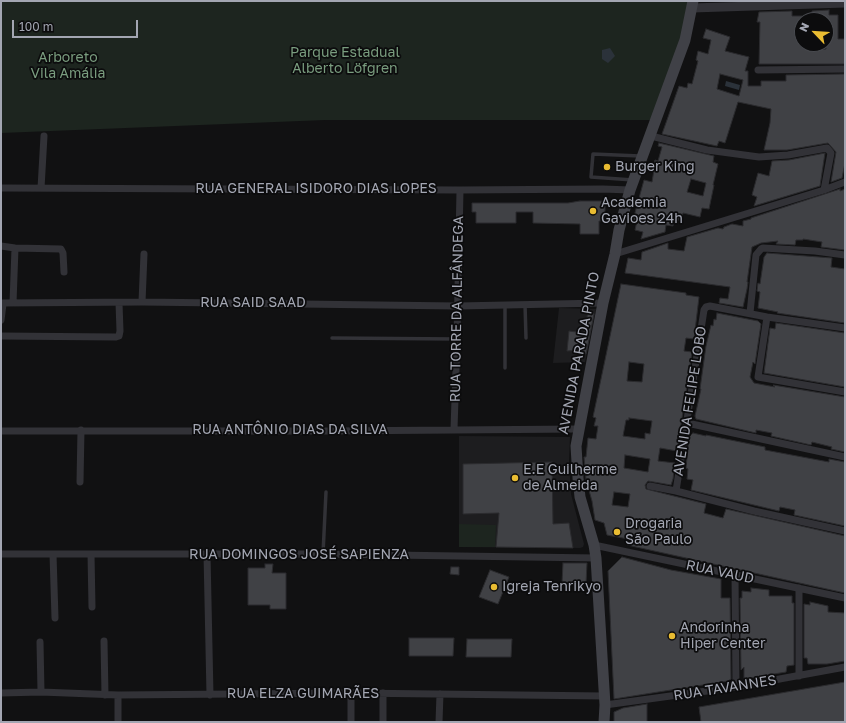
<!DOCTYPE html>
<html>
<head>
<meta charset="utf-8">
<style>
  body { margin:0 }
  #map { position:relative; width:846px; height:723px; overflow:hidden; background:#111112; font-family:"Golos Text",sans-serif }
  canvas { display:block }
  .frame { position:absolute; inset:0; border:2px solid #a3a6b2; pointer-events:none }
  .north { position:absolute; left:794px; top:12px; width:40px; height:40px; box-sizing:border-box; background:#0c0c0d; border:1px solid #484a4f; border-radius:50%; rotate:295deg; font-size:11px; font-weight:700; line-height:16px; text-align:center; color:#a3a6b2 }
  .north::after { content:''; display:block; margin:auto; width:14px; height:18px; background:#e9bc32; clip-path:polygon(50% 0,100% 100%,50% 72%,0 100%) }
  .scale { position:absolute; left:12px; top:20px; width:126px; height:18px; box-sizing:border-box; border:2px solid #a3a6b2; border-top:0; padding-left:5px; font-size:12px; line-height:14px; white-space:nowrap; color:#a3a6b2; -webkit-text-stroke:3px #0c0c0d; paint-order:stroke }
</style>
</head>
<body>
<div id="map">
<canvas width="846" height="723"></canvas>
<div class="frame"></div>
<div class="north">N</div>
<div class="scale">100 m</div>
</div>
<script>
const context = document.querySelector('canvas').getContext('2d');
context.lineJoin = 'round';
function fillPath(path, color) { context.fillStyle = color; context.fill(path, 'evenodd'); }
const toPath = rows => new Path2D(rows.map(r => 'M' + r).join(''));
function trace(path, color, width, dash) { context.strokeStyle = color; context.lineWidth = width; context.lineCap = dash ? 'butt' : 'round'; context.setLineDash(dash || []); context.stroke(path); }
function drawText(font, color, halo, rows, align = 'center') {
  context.font = font + ' "Golos Text",sans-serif'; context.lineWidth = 3.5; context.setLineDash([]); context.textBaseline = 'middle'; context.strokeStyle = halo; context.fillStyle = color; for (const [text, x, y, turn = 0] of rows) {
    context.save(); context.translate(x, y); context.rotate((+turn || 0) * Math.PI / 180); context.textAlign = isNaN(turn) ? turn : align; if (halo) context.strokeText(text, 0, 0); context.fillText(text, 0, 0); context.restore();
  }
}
const built = toPath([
  [559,308,596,309,585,362,553,363],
  [459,436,570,437,569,462,571,494,584,544,583,547,580,548,459,547]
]);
const green = toPath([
  [1,1,688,1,682,36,653,120,325,120,1,133],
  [459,524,496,525,495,547,459,547]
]);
const water = toPath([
  [610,48,615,56,608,63,602,59,602,50],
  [726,81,740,85,739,90,725,86]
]);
const building = toPath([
  [829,10,829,15,838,15,838,39,845,39,845,64,759,64,760,22,757,22,759,12,792,11,792,16,802,16,802,44,812,44,812,50,826,49,826,20,812,20,812,11,829,10],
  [706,29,730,37,725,51,749,57,745,71,748,71,748,86,761,86,761,81,786,81,786,75,845,74,845,163,842,178,831,182,836,152,828,143,787,150,764,150,770,123,771,109,738,102,725,143,719,141,717,146,662,134,679,86,687,88,688,83,692,84,698,61,696,60,698,51,708,54,711,40,703,38,706,29],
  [720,74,743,80,739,96,717,89,720,74],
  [659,143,714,156,713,162,718,164,713,185,714,185,709,209,702,208,700,217,683,213,681,221,674,219,673,226,666,225,665,232,641,239,643,232,635,230,637,221,633,220,644,180,652,182,654,170,652,169,655,160,658,161,662,147,658,146,659,143],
  [691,179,706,183,703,196,687,192,691,179],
  [825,153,820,186,754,206,757,197,752,195,758,173,769,176,772,161,789,160,825,153],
  [840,189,840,191,845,189,845,250,821,247,822,242,803,239,803,240,796,240,795,245,776,244,778,241,761,243,752,247,747,282,748,282,747,289,743,307,719,303,720,298,728,299,730,287,625,273,628,258,641,260,642,252,668,243,668,249,684,251,687,237,718,228,723,229,724,227,732,224,743,226,743,221,751,219,751,218,840,189],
  [580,201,605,201,605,221,599,221,599,234,580,234,580,224,533,223,533,212,516,212,516,223,476,223,476,212,472,212,472,203,568,203,580,201],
  [767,253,832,258,831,267,845,269,845,323,777,313,778,312,758,308,760,292,757,291,758,283,760,284,764,257,767,253],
  [621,284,686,293,686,295,699,297,694,339,686,338,684,351,692,352,677,451,660,448,658,461,675,463,673,479,671,485,648,481,645,485,646,489,706,504,704,513,723,518,726,509,845,536,845,593,627,545,628,539,607,535,604,523,595,520,592,501,586,480,584,457,586,457,588,438,596,439,598,426,594,426,596,418,593,417,621,284],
  [629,362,644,364,642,382,627,381,629,362],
  [629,418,652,421,650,434,645,433,645,439,623,436,626,420,629,420,629,418],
  [625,455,650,459,648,472,624,468,625,455],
  [614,492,630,494,628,507,612,505,614,492],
  [588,312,594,314,586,354,580,353,581,350,567,351,569,331,584,333,588,312],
  [717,313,758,321,761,324,755,364,753,362,750,377,754,383,775,387,773,385,845,397,845,452,831,449,832,447,812,442,811,445,771,436,772,433,756,430,756,433,696,419,695,416,701,389,700,389,706,346,711,325,713,326,714,319,716,320,717,313],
  [776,323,845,333,845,387,764,373,770,328,775,329,776,323],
  [693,433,706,436,706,435,765,447,765,450,829,462,829,459,845,462,845,526,794,515,795,510,780,507,779,511,691,490,693,480,687,479,688,469,686,468,689,437,693,433],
  [552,462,553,524,569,523,573,548,496,547,499,513,463,514,463,464,552,462],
  [622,557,671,570,721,579,721,598,730,598,731,679,728,681,614,699,608,571,622,557],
  [563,563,587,563,586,583,562,583,563,563],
  [265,564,273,564,272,573,286,573,286,609,270,609,270,605,248,605,248,568,265,568,265,564],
  [451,567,459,567,459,575,450,574,451,567],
  [490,570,509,577,498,604,479,597,490,570],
  [751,588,769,590,769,596,792,596,792,603,794,603,794,665,787,666,786,672,744,679,744,667,741,670,740,598,742,598,742,591,751,592,751,588],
  [810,602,828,606,828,612,845,613,845,661,827,664,808,664,807,658,804,658,804,604,810,605,810,602],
  [409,638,454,638,453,656,409,656,409,638],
  [467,639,512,639,511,657,466,657,467,639],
  [845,682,845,722,701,722,699,707,845,682],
  [647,704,647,722,614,722,614,712,623,708,647,704]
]);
const service = toPath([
  [633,180,591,177,593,154,640,156],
  [525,304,526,338],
  [332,338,457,339],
  [505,368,505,305],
  [323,554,326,492]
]);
const minor = toPath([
  [758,70,845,69],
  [651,136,707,150,759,157,788,155,827,148,831,153,824,190],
  [1,188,460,190,603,189,630,190],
  [41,188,44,136],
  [1,246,15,248,61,249,63,253,64,272],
  [615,254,824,190,845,182],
  [142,302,144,254],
  [1,303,142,302,458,306,603,303],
  [13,303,15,248],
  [750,313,756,255,761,249,763,248,815,251,845,255],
  [767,317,758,377,845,392],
  [1,320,3,304],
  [1,336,116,337,119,336,120,331,119,303],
  [687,423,845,457],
  [454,429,457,339,460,190],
  [1,431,330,431,579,429],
  [80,482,81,430],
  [650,486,676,491,754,511,845,531],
  [676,491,704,310,706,307,710,306,767,317,845,328],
  [594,545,845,598],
  [1,554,323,554,596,558],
  [53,554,55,618],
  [91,554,92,607],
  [207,554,210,695],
  [735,575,736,687],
  [799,588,799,676],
  [104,641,105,695],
  [40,642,41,692],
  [1,693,41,692,118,695,351,693,604,696],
  [351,693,351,722],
  [118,695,118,722],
  [605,705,736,687,845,667],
  [383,722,383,693],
  [439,722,440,694]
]);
const tertiary = toPath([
  [692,8,845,3]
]);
const secondary = toPath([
  [604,722,605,705,596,558,594,545,580,497,578,478,576,446,603,303,615,254,619,230,630,190,685,40,693,1]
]);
const markers = [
  [607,167,4,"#e9bc32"],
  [593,211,4,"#e9bc32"],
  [515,478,4,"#e9bc32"],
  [617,532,4,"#e9bc32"],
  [494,587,4,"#e9bc32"],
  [672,636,4,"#e9bc32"]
];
const parkNames = [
  ["Parque Estadual",345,53],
  ["Alberto Löfgren",345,69],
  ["Arboreto",68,58],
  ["Vila Amália",68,74]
];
const poiNames = [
  ["Burger King",615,167],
  ["Academia",601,203],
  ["Gavioes 24h",601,219],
  ["E.E Guilherme",523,470],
  ["de Almeida",523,486],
  ["Drogaria",625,524],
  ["São Paulo",625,540],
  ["Igreja Tenrikyo",502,587],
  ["Andorinha",680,628],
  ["Hiper Center",680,644]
];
const streetNames = [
  ["RUA GENERAL ISIDORO DIAS LOPES",316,189],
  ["RUA SAID SAAD",253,303],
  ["RUA TORRE DA ALFÂNDEGA",457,309,-89],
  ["AVENIDA PARADA PINTO",579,353,-79],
  ["AVENIDA FELIPE LOBO",690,401,-81],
  ["RUA ANTÔNIO DIAS DA SILVA",290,430],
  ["RUA DOMINGOS JOSÉ SAPIENZA",299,555],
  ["RUA VAUD",720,572,12],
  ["RUA TAVANNES",725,688,-9],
  ["RUA ELZA GUIMARÃES",303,694]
];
fillPath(built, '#1d1d1f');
fillPath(green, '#1d251f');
fillPath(water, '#2b323a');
fillPath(building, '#404145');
trace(building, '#2b2b2e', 1);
trace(service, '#323237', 3.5);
trace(minor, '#323237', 7);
trace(tertiary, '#323237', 9);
trace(secondary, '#404147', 11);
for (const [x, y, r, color] of markers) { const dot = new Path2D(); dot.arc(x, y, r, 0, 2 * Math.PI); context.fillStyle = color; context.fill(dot); trace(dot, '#0c0c0d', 1.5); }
drawText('14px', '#7a9d7f', '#0c0c0d', parkNames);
drawText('14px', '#a3a6b2', '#0c0c0d', poiNames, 'left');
drawText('14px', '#a3a6b2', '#0c0c0d', streetNames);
</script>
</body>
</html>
